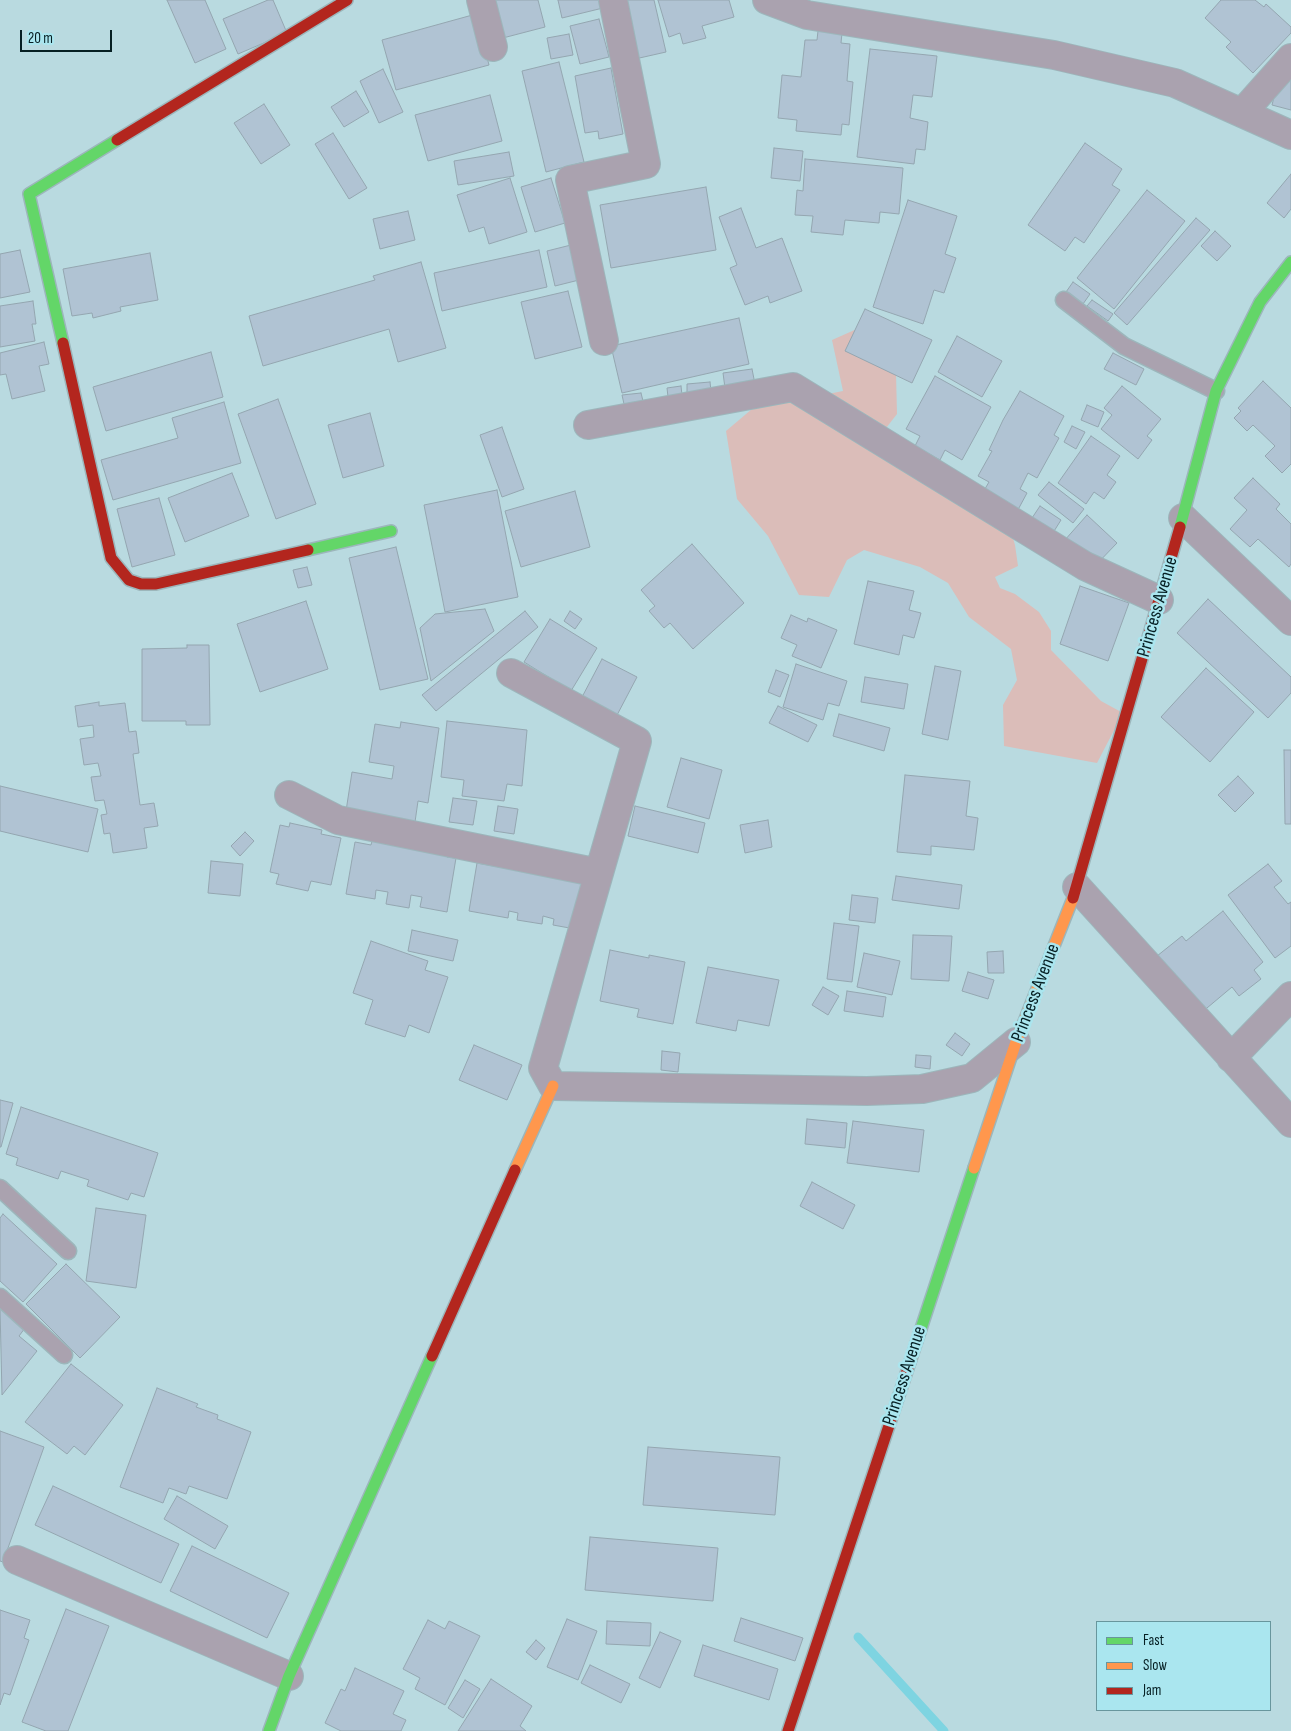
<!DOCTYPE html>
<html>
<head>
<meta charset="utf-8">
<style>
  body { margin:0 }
  #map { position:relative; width:1291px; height:1731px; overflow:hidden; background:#b9dae0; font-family:"Sofia Sans Condensed",sans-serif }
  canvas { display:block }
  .legend { position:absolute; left:1096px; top:1621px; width:175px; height:90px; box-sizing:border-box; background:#aae6ef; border:1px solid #68969d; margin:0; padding:6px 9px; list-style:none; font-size:15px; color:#061f23 }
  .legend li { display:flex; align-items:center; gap:10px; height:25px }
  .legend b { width:25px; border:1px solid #68969d }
  .scale { position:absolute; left:20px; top:30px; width:92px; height:22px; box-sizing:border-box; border:2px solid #061f23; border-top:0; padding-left:6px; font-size:15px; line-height:18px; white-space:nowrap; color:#061f23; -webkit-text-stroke:4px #aae6ef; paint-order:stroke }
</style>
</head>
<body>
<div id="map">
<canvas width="1291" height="1731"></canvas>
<ul class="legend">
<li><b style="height:6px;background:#63d668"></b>Fast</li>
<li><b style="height:6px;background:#ff974d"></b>Slow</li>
<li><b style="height:6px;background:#b3261e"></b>Jam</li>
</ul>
<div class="scale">20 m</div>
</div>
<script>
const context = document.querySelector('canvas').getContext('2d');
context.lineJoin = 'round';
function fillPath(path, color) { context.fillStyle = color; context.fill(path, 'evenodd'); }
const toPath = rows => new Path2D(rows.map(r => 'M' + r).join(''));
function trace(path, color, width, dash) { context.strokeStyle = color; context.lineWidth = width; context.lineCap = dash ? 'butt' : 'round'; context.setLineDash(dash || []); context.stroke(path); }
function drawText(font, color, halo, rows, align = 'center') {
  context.font = font + ' "Sofia Sans Condensed",sans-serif'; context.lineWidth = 5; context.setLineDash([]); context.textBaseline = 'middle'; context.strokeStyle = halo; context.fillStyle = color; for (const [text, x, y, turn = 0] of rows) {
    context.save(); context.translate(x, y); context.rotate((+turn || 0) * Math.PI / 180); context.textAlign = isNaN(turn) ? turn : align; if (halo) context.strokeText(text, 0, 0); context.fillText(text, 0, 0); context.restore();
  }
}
const green = toPath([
  [859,328,896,373,897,414,883,432,1006,515,1015,545,1018,566,995,577,1000,588,1015,594,1039,612,1051,631,1051,650,1101,701,1123,713,1097,763,1004,746,1003,705,1017,680,1011,649,969,617,948,583,920,567,864,550,847,560,829,597,799,595,768,536,737,499,726,431,752,409,843,391,832,340]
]);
const stream = toPath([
  [858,1637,944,1731]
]);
const building = toPath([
  [167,0,205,0,226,49,195,63,167,0],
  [268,0,273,0,287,33,238,54,223,19,268,0],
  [489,0,538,0,545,27,499,39,489,0],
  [558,0,601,0,603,8,562,18,558,0],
  [622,0,654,0,666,52,635,59,622,0],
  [658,0,729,0,734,17,702,26,706,38,683,44,680,33,669,37,658,0],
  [1221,0,1255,0,1264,7,1266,4,1291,27,1291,33,1253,73,1226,47,1231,42,1205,18,1221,0],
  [476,14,489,65,396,90,382,40,476,14],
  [599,19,609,57,580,64,570,26,599,19],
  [818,31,842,33,841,43,850,44,847,81,853,82,849,125,842,124,841,135,796,131,797,120,778,118,782,75,801,77,805,40,817,40,818,31],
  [569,34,573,55,551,59,547,38,569,34],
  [870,49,937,56,932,97,913,95,910,118,928,122,925,150,916,149,914,164,857,157,870,49],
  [559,62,584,162,546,172,522,71,559,62],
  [611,68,623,134,599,139,598,131,585,133,575,76,611,68],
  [383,69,403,112,379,123,360,81,383,69],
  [1291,70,1291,110,1272,105,1276,89,1291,70],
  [356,91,369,112,344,127,331,107,356,91],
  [490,95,502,141,428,161,415,115,490,95],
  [264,104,290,145,261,164,234,123,264,104],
  [333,133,367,188,349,199,315,144,333,133],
  [1085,143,1122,169,1112,185,1120,190,1084,243,1075,237,1065,251,1028,225,1085,143],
  [774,148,803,151,800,181,771,178,774,148],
  [509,152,514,176,458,185,454,161,509,152],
  [805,159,903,168,899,214,880,212,879,223,845,220,843,235,811,232,813,216,795,215,797,190,803,191,805,159],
  [1291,174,1291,209,1284,218,1267,203,1291,174],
  [510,178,527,232,489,244,484,227,469,232,457,195,510,178],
  [551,178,565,223,535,232,521,187,551,178],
  [706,187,716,250,611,268,600,205,706,187],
  [1147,190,1185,221,1114,309,1077,278,1147,190],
  [908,200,957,216,945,254,956,258,944,293,934,290,923,324,873,307,908,200],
  [741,208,756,248,782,238,802,291,770,303,768,296,745,305,730,268,737,265,719,217,741,208],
  [408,211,415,240,380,249,373,219,408,211],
  [1196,218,1210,230,1127,325,1114,313,1196,218],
  [1215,231,1231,246,1217,261,1201,246,1215,231],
  [575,244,583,279,555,286,547,251,575,244],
  [20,250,30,292,0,298,0,254,20,250],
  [539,250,547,287,442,311,434,273,539,250],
  [150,253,158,300,120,307,121,311,93,318,92,313,72,316,63,269,150,253],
  [421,262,446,348,398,362,389,329,263,366,249,316,375,280,373,276,421,262],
  [1073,282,1090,294,1083,304,1066,292,1073,282],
  [568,291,582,347,535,359,521,302,568,291],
  [1092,300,1113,314,1108,321,1087,306,1092,300],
  [33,301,36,324,32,324,35,341,0,347,0,306,33,301],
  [865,309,932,340,912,383,845,351,865,309],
  [739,318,749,364,622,393,611,346,739,318],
  [957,336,1002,361,982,397,938,372,957,336],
  [44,342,49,364,39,366,45,391,12,399,6,374,0,375,0,353,44,342],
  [211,352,223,397,106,431,93,387,211,352],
  [1113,353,1144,369,1136,385,1104,369,1113,353],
  [752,369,755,384,725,388,723,373,752,369],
  [935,376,991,407,962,460,945,450,940,460,915,446,920,436,906,429,935,376],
  [1263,381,1291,408,1291,464,1282,473,1265,456,1275,446,1253,425,1247,431,1234,418,1241,411,1238,408,1263,381],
  [710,382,711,391,687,394,687,384,710,382],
  [681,386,682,395,668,397,667,388,681,386],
  [1122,386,1161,419,1147,436,1152,440,1138,459,1101,429,1112,415,1104,408,1122,386],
  [1020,391,1064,416,1054,435,1059,438,1037,478,1028,473,1020,489,1027,493,1013,519,979,499,989,482,978,476,992,451,989,450,1003,420,1020,391],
  [641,393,643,401,624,404,622,395,641,393],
  [278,399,316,504,276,519,238,414,278,399],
  [224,402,241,463,113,500,101,460,178,438,172,418,224,402],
  [1087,405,1104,412,1098,427,1081,420,1087,405],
  [370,413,384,466,343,478,328,425,370,413],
  [1072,426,1085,432,1076,449,1064,442,1072,426],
  [502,427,524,489,502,497,480,435,502,427],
  [1091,436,1120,456,1107,475,1116,482,1104,499,1094,492,1086,504,1058,483,1091,436],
  [232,473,249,516,185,542,168,498,232,473],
  [1253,478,1280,504,1276,509,1291,524,1291,564,1289,567,1258,539,1250,547,1230,529,1247,510,1234,498,1253,478],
  [1049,482,1084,509,1073,523,1038,495,1049,482],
  [497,490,518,597,445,612,424,505,497,490],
  [575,491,590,547,521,567,505,511,575,491],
  [159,498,175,555,132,567,117,509,159,498],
  [1040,506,1061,520,1051,536,1030,521,1040,506],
  [1087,515,1117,543,1093,568,1064,541,1087,515],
  [692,544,744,603,693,649,670,623,664,628,649,611,655,606,641,590,692,544],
  [396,547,428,679,380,690,349,558,396,547],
  [307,567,312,585,298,588,293,570,307,567],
  [868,581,914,591,909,610,921,613,914,638,903,635,899,655,854,644,868,581],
  [1080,586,1129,603,1108,661,1060,644,1080,586],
  [1208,599,1291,677,1291,693,1268,718,1177,633,1208,599],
  [306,601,328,669,260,692,237,624,306,601],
  [485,609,494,631,431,681,420,628,435,614,485,609],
  [525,611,538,627,436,711,422,695,525,611],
  [570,611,582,619,575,629,564,621,570,611],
  [791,615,807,622,808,618,837,630,821,668,792,656,797,645,781,638,791,615],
  [550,619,597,648,571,691,524,662,550,619],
  [187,645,209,645,210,725,186,725,186,721,142,721,142,649,187,648,187,645],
  [602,659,637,677,616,717,581,699,602,659],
  [796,664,847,681,839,706,828,703,823,720,783,707,796,664],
  [935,666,961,671,948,740,922,734,935,666],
  [1206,668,1254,712,1210,762,1161,717,1206,668],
  [776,670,789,675,780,697,768,692,776,670],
  [865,677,908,684,904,709,861,702,865,677],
  [99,702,99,706,125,703,129,732,136,731,139,753,133,754,140,805,154,803,158,826,144,828,147,848,113,853,110,833,104,834,101,815,107,814,104,800,95,801,91,777,101,776,98,763,84,765,80,739,94,737,93,725,78,727,75,706,99,702],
  [778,706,817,725,808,742,769,723,778,706],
  [839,714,890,728,884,751,833,736,839,714],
  [447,721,527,730,522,786,507,784,504,801,462,796,464,780,441,777,447,721],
  [401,722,439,728,428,803,418,801,415,822,346,811,352,772,392,779,394,766,369,762,375,724,400,728,401,722],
  [1284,750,1291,750,1291,824,1285,824,1284,750],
  [681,758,722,770,709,819,667,807,681,758],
  [905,775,970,781,966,816,978,818,974,850,931,846,931,855,897,852,905,775],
  [1238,776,1254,793,1235,812,1218,795,1238,776],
  [0,786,98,809,88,852,0,831,0,786],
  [453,798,477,801,473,825,449,822,453,798],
  [498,806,518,809,514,834,494,831,498,806],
  [635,806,705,823,698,853,628,836,635,806],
  [768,820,772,847,745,853,740,825,768,820],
  [290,823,322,830,321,834,341,838,331,885,311,881,308,891,276,884,279,874,270,872,280,825,289,827,290,823],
  [245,832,254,841,240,856,231,846,245,832],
  [372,841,448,854,447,857,456,858,447,912,420,907,422,897,411,895,409,908,386,904,388,892,376,890,375,899,346,894,355,842,371,845,372,841],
  [211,861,243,864,240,896,208,893,211,861],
  [477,863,583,882,575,929,553,925,554,919,543,916,542,924,517,920,518,913,509,911,508,918,469,911,477,863],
  [1268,864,1282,881,1274,887,1288,904,1291,902,1291,946,1275,958,1228,895,1268,864],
  [896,876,962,885,959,909,892,900,896,876],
  [852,895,878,898,875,923,849,920,852,895],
  [1223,911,1263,962,1254,970,1261,979,1239,996,1232,987,1201,1013,1157,956,1182,936,1186,941,1223,911],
  [834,923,859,926,852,982,827,979,834,923],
  [412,930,458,940,453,961,408,951,412,930],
  [913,935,952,936,949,981,911,979,913,935],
  [371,941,428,961,425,970,448,977,429,1033,409,1025,405,1037,365,1024,373,1000,353,993,371,941],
  [610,950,649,958,649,955,685,962,673,1024,637,1017,639,1009,600,1001,610,950],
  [1003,951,1004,973,988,973,987,952,1003,951],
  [864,953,900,961,892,995,857,987,864,953],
  [708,967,779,980,769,1026,738,1020,736,1031,696,1023,708,967],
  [968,972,994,980,988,999,962,991,968,972],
  [823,987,839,996,828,1015,812,1005,823,987],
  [847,991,886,997,883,1017,844,1011,847,991],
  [955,1033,970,1044,962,1056,946,1045,955,1033],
  [474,1045,522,1065,507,1100,459,1080,474,1045],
  [662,1051,680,1053,678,1072,661,1070,662,1051],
  [916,1055,931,1056,930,1069,915,1067,916,1055],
  [0,1100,13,1103,1,1147,0,1147,0,1100],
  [21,1107,158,1153,144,1197,131,1193,128,1200,87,1186,89,1180,61,1171,58,1179,16,1165,18,1158,6,1154,21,1107],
  [807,1119,847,1123,845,1148,805,1144,807,1119],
  [853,1121,924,1130,919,1172,847,1163,853,1121],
  [812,1182,855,1205,843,1229,800,1206,812,1182],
  [96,1208,146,1215,136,1288,86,1281,96,1208],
  [3,1214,57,1264,23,1302,0,1281,0,1218,3,1214],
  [66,1264,120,1317,80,1358,26,1304,66,1264],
  [0,1308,25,1328,19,1336,37,1351,2,1395,0,1308],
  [71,1364,123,1405,85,1455,74,1446,67,1454,25,1422,71,1364],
  [157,1388,198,1404,196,1407,218,1415,217,1419,251,1432,227,1499,189,1486,186,1494,169,1488,163,1503,120,1487,157,1388],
  [0,1431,44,1447,3,1562,0,1561,0,1431],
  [648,1447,780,1457,775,1515,643,1505,648,1447],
  [53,1486,179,1544,161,1583,35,1525,53,1486],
  [177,1496,228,1526,215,1549,164,1519,177,1496],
  [590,1537,718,1548,713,1601,585,1590,590,1537],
  [192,1546,289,1593,267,1638,170,1591,192,1546],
  [66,1609,109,1626,68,1731,46,1731,22,1722,66,1609],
  [0,1610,30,1620,24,1638,29,1640,10,1695,4,1693,0,1705,0,1610],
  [741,1618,803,1638,795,1661,734,1641,741,1618],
  [567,1619,597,1631,578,1680,547,1667,567,1619],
  [428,1620,445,1629,449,1621,480,1636,445,1705,415,1689,420,1678,403,1669,428,1620],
  [607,1621,651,1623,650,1646,606,1644,607,1621],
  [660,1632,681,1641,660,1688,639,1678,660,1632],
  [536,1640,545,1648,536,1660,526,1652,536,1640],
  [703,1645,778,1669,769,1700,694,1676,703,1645],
  [590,1665,630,1684,621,1703,581,1683,590,1665],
  [355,1668,404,1691,393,1714,406,1720,401,1731,341,1731,325,1723,341,1689,345,1691,355,1668],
  [491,1679,532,1706,520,1726,526,1731,458,1731,491,1679],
  [465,1680,480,1689,463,1718,448,1708,465,1680]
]);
const lane = toPath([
  [1064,300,1124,346,1216,391],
  [0,1188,68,1251],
  [0,1297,64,1355]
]);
const street = toPath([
  [481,0,493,47],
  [767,0,807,15,1054,55,1175,83,1291,135],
  [1242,113,1291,58],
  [604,341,570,180,646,164,613,0],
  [588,425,793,387,1085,566,1159,600],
  [1183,518,1291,621],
  [511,673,637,741,543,1068,553,1086,867,1091,922,1089,972,1078,1016,1042],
  [289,795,338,820,599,873],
  [1077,887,1291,1123],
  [1231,1058,1291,996],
  [17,1560,289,1676]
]);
const fast = toPath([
  [63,343,29,194,117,140],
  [1180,527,1216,391,1260,302,1291,262],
  [308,550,391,531],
  [911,1359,974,1168],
  [269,1731,289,1676,432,1356]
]);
const slow = toPath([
  [974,1168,1016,1042,1073,898],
  [515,1170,553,1086]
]);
const jam = toPath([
  [117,140,347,0],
  [63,343,111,558,129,580,141,584,156,584,308,550],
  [1073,898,1180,527],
  [432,1356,515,1170],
  [788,1731,911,1359]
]);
const streetNames = [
  ["Princess Avenue",1158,607,-74],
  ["Princess Avenue",1036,993,-69],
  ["Princess Avenue",905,1376,-72]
];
fillPath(green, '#dbbdb9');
trace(stream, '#7ed4e1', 9);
fillPath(building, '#b0c3d3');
trace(building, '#94a6b0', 1);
trace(lane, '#9cb6bb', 19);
trace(street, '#9cb6bb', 30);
trace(fast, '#9cb6bb', 14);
trace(slow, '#9cb6bb', 14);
trace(jam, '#9cb6bb', 14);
trace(lane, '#aaa2af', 16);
trace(street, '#aaa2af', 28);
trace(fast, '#63d668', 11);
trace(slow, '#ff974d', 11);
trace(jam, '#b3261e', 11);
drawText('19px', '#061f23', '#aae6ef', streetNames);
</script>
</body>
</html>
